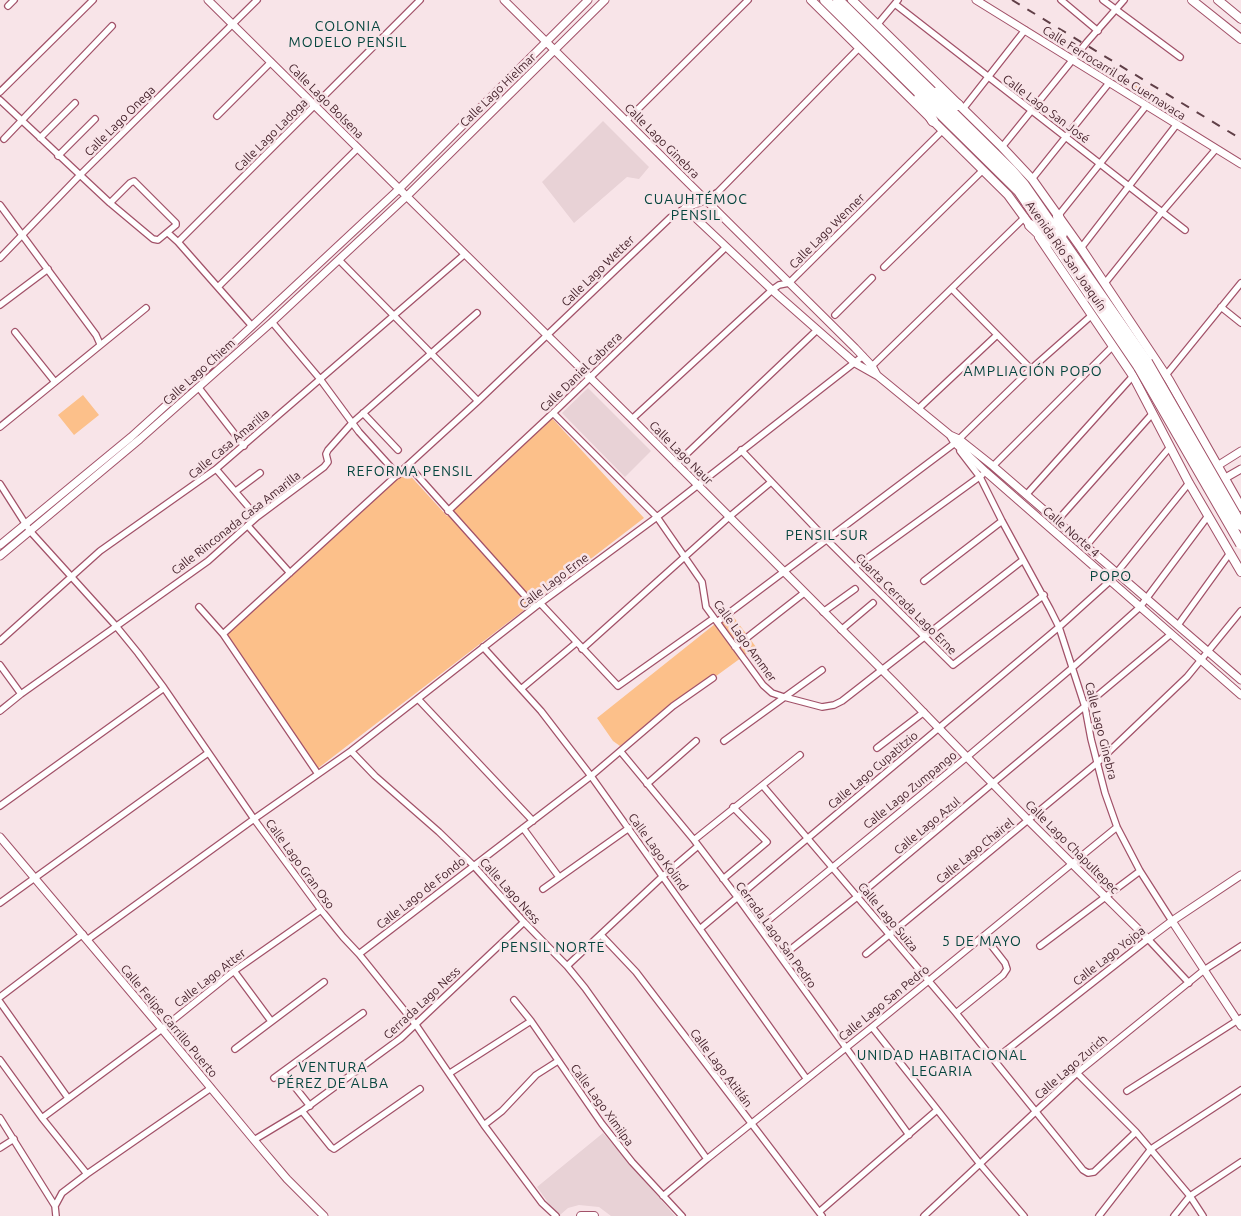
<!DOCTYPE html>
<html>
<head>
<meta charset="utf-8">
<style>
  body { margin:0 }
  canvas { display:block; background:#f8e4e8 }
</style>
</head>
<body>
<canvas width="1241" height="1216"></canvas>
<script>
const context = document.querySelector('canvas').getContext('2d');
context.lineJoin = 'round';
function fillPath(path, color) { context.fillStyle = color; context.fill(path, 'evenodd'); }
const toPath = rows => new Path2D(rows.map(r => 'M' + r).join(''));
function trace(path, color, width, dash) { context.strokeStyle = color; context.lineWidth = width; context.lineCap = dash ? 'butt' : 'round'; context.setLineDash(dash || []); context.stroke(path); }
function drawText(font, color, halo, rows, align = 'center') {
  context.font = font + ' Ubuntu,sans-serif'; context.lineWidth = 5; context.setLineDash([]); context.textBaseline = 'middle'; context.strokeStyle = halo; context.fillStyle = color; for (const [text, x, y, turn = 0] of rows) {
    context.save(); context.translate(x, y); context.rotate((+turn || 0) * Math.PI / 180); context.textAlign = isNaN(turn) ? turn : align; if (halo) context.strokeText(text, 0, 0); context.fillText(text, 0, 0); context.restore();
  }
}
const built = toPath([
  [603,121,649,167,639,179,627,177,574,223,542,182],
  [588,388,651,451,625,477,562,413],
  [603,1133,675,1216,611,1216,599,1207,579,1205,568,1208,560,1215,557,1215,537,1187]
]);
const green = toPath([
  [1135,81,1156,94,1151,103,1130,90],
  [83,395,99,415,74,435,58,415],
  [551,417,644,518,317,769,224,635,405,470,447,516],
  [730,612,756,647,620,746,613,741,597,718]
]);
const minor = toPath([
  [1061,0,1098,31],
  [1103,0,1180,57],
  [895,4,1185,230],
  [8,6,14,0],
  [877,25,898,0],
  [0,92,93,0],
  [0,100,110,203,153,239,158,240,176,225,176,223,134,181,130,183,110,203],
  [963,109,1025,30],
  [217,116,271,62],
  [626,121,748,0],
  [40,138,75,103],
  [4,139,112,26],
  [1002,147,1087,42,1124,0],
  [58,156,95,119],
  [1032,179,1109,83],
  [705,200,718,192,859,48],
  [0,205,96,335,100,344],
  [1058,216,1146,106],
  [168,233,178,242,252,326],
  [178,242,420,0],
  [1081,248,1177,124],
  [0,258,80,175,257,0],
  [339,260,478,401],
  [884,267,983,170],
  [1105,283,1162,212,1216,149],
  [218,287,358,148],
  [952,289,1031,369],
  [0,305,48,269],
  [1221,307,1241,323],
  [835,315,872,278],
  [272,322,320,379,359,432,398,475],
  [15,332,55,382],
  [869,369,1025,217],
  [1166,375,1241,283],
  [199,388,244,446],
  [918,409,997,335],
  [363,413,398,450],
  [553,413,657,517,702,582,706,607,763,685,772,693,784,697,822,707,834,705,842,701,1023,560],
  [632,419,772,290,779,285,789,283,943,130],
  [0,427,146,308],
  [741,450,826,539,953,665,1044,595],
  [960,451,980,477,1002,521,1050,609,1059,627,1085,707,1091,739,1105,793,1117,827,1140,871,1172,921],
  [676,464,817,330],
  [408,465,535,607],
  [993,466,1113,346],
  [216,469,257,517],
  [0,484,30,531,116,626,138,653,164,688,254,819,321,910,343,937,359,954,416,1025,484,1125,542,1203,556,1216],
  [236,491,260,473],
  [1026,495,1133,376],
  [448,511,553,413,726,247],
  [1057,521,1153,413],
  [248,526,290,573],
  [1086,546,1170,447],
  [855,567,982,475],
  [924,581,1002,521],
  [540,603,618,686,714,618],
  [199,607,223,634,318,774],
  [823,612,855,589],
  [717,622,955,443,1031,369,1092,315],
  [1178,625,1230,553],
  [841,630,873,603],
  [223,634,478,401,671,217,685,208],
  [0,641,100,551,216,469,465,254],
  [483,647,541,711,591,776,806,1078],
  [735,647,804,593],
  [582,649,729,517,771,482],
  [0,665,21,694],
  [521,689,576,643],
  [418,699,533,821],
  [0,711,21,694,208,561,257,517,324,467,328,462,326,454,328,450,352,423,477,313],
  [724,741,822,670],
  [877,748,924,712],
  [351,751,375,776,439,832,473,865,524,922,567,966,585,988,707,1159],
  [621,752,694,840,738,898,909,1135],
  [647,784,696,741],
  [763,786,956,1013,1083,1170,1088,1173,1094,1172,1136,1132],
  [0,806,164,688],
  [523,828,559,877],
  [694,840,800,755],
  [723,879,767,842,733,807],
  [543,889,629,828],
  [0,903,208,753],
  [760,927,967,757,1072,668,1140,607,1208,516],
  [701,928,1059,627,1110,581,1189,483],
  [601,935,636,972,822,1216],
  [87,940,254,819,351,751,535,607,657,517,863,356],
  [1040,946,1140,871],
  [359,954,591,776,673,706,713,678],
  [866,954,1097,763,1187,677,1241,611],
  [781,957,857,897,1171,634],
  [567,966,663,876,698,846],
  [234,971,271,1021],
  [0,997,83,934],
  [514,1000,531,1021,602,1124,632,1162,682,1216],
  [0,1002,68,1098],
  [956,1013,1003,975,1007,969,1005,963,984,936],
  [872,1027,980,1164,1024,1216],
  [235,1049,324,982],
  [0,1060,42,1118,87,1174],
  [994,1060,1148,939,1189,983],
  [283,1072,310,1106],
  [450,1073,531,1021],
  [1077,1073,1136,1132,1190,1196,1203,1216],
  [274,1078,363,1013],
  [1127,1091,1241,1018],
  [302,1111,331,1147,334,1149,420,1089],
  [0,1118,55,1206],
  [42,1118,162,1029,234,971,321,910],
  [484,1125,502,1111,536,1075,558,1061],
  [254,1140,302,1111,401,1038,524,922],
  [0,1148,14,1139],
  [663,1196,707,1159,872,1027,1117,827],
  [819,1212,937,1110],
  [56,1216,55,1206,62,1193,87,1174,211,1088],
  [924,1216,1077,1073,1204,970,1241,946],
  [1099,1216,1151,1149,1241,1090],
  [1174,1216,1190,1196,1241,1162]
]);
const tertiary = toPath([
  [208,0,632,419,895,683,1028,820,1148,939,1172,921,1241,875],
  [504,0,855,348,872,366,877,375],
  [976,0,1241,164],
  [705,200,685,208,772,290,855,363,878,376,950,435,959,439,993,466,1241,680],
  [950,435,955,443,986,472,1241,695],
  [1214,468,1241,451],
  [1220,481,1241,469],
  [0,545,131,437,194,380,399,189,588,0],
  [0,556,140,439,272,322,407,196,605,0],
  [0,837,162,1029,254,1140,287,1179,324,1216],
  [1172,921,1241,1026]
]);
const secondary = toPath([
  [811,0,1008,195,1032,228],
  [852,0,1002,147,1032,179,1081,248,1169,380,1241,507],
  [1192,0,1241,39],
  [1218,0,1241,19],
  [1039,237,1133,376,1189,483,1241,572],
  [581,1216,594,1216]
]);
const motorway = toPath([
  [825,0,1019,191,1139,367],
  [838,0,1011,170,1024,185,1147,362],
  [938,92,958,105],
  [919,98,933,121],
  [1058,216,1062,234],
  [1030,225,1048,242]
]);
const rail = toPath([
  [1012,0,1241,139]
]);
const motorwayBridge = toPath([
  [1147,362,1241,525],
  [1139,367,1241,544]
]);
const streetNames = [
  ["Calle Ferrocarril de Cuernavaca",1114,73,32],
  ["Calle Lago Hielmar",498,90,-44],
  ["Calle Lago Bolsena",326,101,45],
  ["Calle Lago San José",1046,109,37],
  ["Calle Lago Onega",120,121,-45],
  ["Calle Lago Ladoga",271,135,-45],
  ["Calle Lago Ginebra",662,141,45],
  ["Calle Lago Wenner",827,231,-45],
  ["Avenida Río San Joaquín",1066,256,55],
  ["Calle Lago Wetter",598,271,-44],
  ["Calle Lago Chiem",199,372,-42],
  ["Calle Daniel Cabrera",581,372,-44],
  ["Calle Casa Amarilla",229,444,-40],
  ["Calle Lago Naur",681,453,45],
  ["Calle Rinconada Casa Amarilla",236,523,-38],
  ["Calle Norte 4",1071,532,41],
  ["Calle Lago Erne",554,581,-37],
  ["Cuarta Cerrada Lago Erne",906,604,45],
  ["Calle Lago Ammer",745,641,54],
  ["Calle Lago Ginebra",1101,731,76],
  ["Calle Lago Cupatitzio",873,770,-40],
  ["Calle Lago Zumpango",910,790,-39],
  ["Calle Lago Azul",927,826,-40],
  ["Calle Lago Chapultepec",1072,847,45],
  ["Calle Lago Chairel",975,851,-39],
  ["Calle Lago Kolind",658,852,54],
  ["Calle Lago Gran Oso",300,864,54],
  ["Calle Lago Ness",510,891,48],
  ["Calle Lago de Fondo",421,893,-38],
  ["Calle Lago Suiza",888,917,50],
  ["Cerrada Lago San Pedro",776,935,54],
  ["Calle Lago Yojoa",1109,956,-38],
  ["Calle Lago Atter",210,978,-38],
  ["Cerrada Lago Ness",422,1003,-43],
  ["Calle Lago San Pedro",884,1003,-39],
  ["Calle Felipe Carrillo Puerto",169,1021,50],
  ["Calle Lago Zurich",1071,1067,-41],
  ["Calle Lago Atitlán",721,1068,53],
  ["Calle Lago Ximilpa",602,1105,54]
];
const neighbourhoodNames = [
  ["COLONIA",348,26],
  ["MODELO PENSIL",348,42],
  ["CUAUHTÉMOC",696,199],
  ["PENSIL",696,215],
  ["AMPLIACIÓN POPO",1033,371],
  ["REFORMA PENSIL",410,471],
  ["PENSIL SUR",827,535],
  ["POPO",1111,576],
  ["5 DE MAYO",982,941],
  ["PENSIL NORTE",553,947],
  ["UNIDAD HABITACIONAL",942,1055],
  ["LEGARIA",942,1071],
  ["VENTURA",333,1067],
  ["PÉREZ DE ALBA",333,1083]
];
fillPath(built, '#e8d2d6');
fillPath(green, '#fcc08a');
trace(minor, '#a25269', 8);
trace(tertiary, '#a25269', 9);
trace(secondary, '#a25269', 10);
trace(motorway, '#a25269', 12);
trace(minor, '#fff', 5.5);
trace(tertiary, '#fff', 7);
trace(secondary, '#fff', 8);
trace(motorway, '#fff', 10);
trace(rail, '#603f47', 2, [9, 9]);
trace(motorwayBridge, '#a25269', 12, []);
trace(motorwayBridge, '#fff', 10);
drawText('12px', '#47242d', '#f8e4e8', streetNames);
context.letterSpacing = '1px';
drawText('14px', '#05453e', '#f8e4e8', neighbourhoodNames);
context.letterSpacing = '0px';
</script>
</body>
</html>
